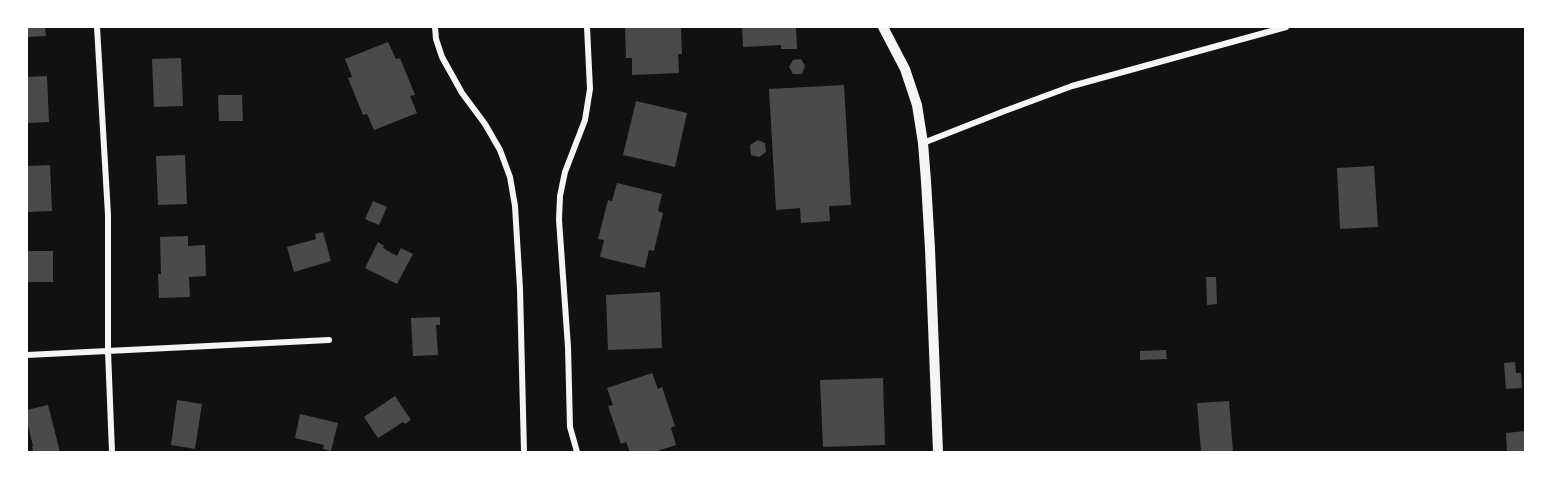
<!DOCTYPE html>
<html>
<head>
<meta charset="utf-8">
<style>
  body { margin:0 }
  #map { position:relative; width:1552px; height:479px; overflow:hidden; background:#111; font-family:"Open Sans",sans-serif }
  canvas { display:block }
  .frame { position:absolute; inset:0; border:28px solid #fff; pointer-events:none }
</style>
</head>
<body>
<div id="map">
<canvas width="1552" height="479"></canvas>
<div class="frame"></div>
</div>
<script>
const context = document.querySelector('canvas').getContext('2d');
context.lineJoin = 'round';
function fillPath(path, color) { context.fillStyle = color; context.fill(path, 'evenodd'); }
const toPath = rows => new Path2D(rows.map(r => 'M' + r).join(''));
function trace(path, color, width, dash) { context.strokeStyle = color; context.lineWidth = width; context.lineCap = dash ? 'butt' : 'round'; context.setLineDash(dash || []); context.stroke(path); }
const building = toPath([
  [27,27,45,27,46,36,27,37],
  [625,27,681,27,682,54,678,54,679,73,632,75,632,58,626,58],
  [742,27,796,27,797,49,781,49,781,45,743,47],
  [388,42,396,59,400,58,415,95,410,96,417,113,374,130,367,114,363,115,348,78,352,77,345,59],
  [181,58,183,106,154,107,152,59],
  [801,59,805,66,802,74,793,74,789,67,793,60],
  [47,76,49,122,27,123,27,77],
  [844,85,851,205,829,206,830,221,801,223,800,208,776,210,769,89],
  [218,95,242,95,243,121,219,121],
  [636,101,687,113,675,167,623,155],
  [758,140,765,143,766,152,759,157,751,155,750,145],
  [185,155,187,204,158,205,156,156],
  [50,165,52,211,28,212,27,166],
  [1374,166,1378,227,1340,229,1337,168],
  [617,183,662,194,658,211,663,213,654,251,649,250,645,268,600,257,604,240,598,239,608,200,612,201],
  [373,201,387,207,379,225,365,219],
  [323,232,331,261,294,272,287,247,316,239,315,234],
  [188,236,188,246,205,245,206,276,189,277,190,297,159,298,158,274,161,274,160,237],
  [378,242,384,246,383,248,397,256,401,248,413,254,397,284,365,268],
  [27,251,53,251,53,282,27,282],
  [1206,277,1216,277,1217,304,1207,305],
  [660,292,662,348,608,350,606,295],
  [440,317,440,325,436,325,438,355,413,356,411,318],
  [1166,350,1167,359,1140,360,1140,351],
  [1515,362,1516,373,1521,373,1522,388,1506,389,1504,363],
  [652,373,658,389,662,387,675,426,671,428,676,445,654,452,630,452,626,442,621,444,608,406,613,405,607,388],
  [883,378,885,445,823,447,820,380],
  [395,396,411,420,405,424,403,422,378,438,364,417],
  [177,400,202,404,195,449,171,445],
  [1229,401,1233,452,1201,452,1197,403],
  [48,405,60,452,33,452,32,446,33,446,27,421,27,410],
  [300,414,338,423,331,451,323,449,324,445,295,438],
  [1525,431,1525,452,1507,452,1506,433]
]);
const minor = toPath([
  [97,27,108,215,108,351,112,452],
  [435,27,436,39,442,57,462,93,485,124,500,150,510,177,515,206,520,289,524,452],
  [923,143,1002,112,1072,86,1286,27],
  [27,355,329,340],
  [577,452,570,427,568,347,559,220,560,196,565,172,585,120,590,89,587,27]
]);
const tertiary = toPath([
  [883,27,905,69,917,105,923,143,926,181,930,249,938,452]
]);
fillPath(building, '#4a4a4a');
trace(minor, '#f5f5f5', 6);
trace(tertiary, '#f5f5f5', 10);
</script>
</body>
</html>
